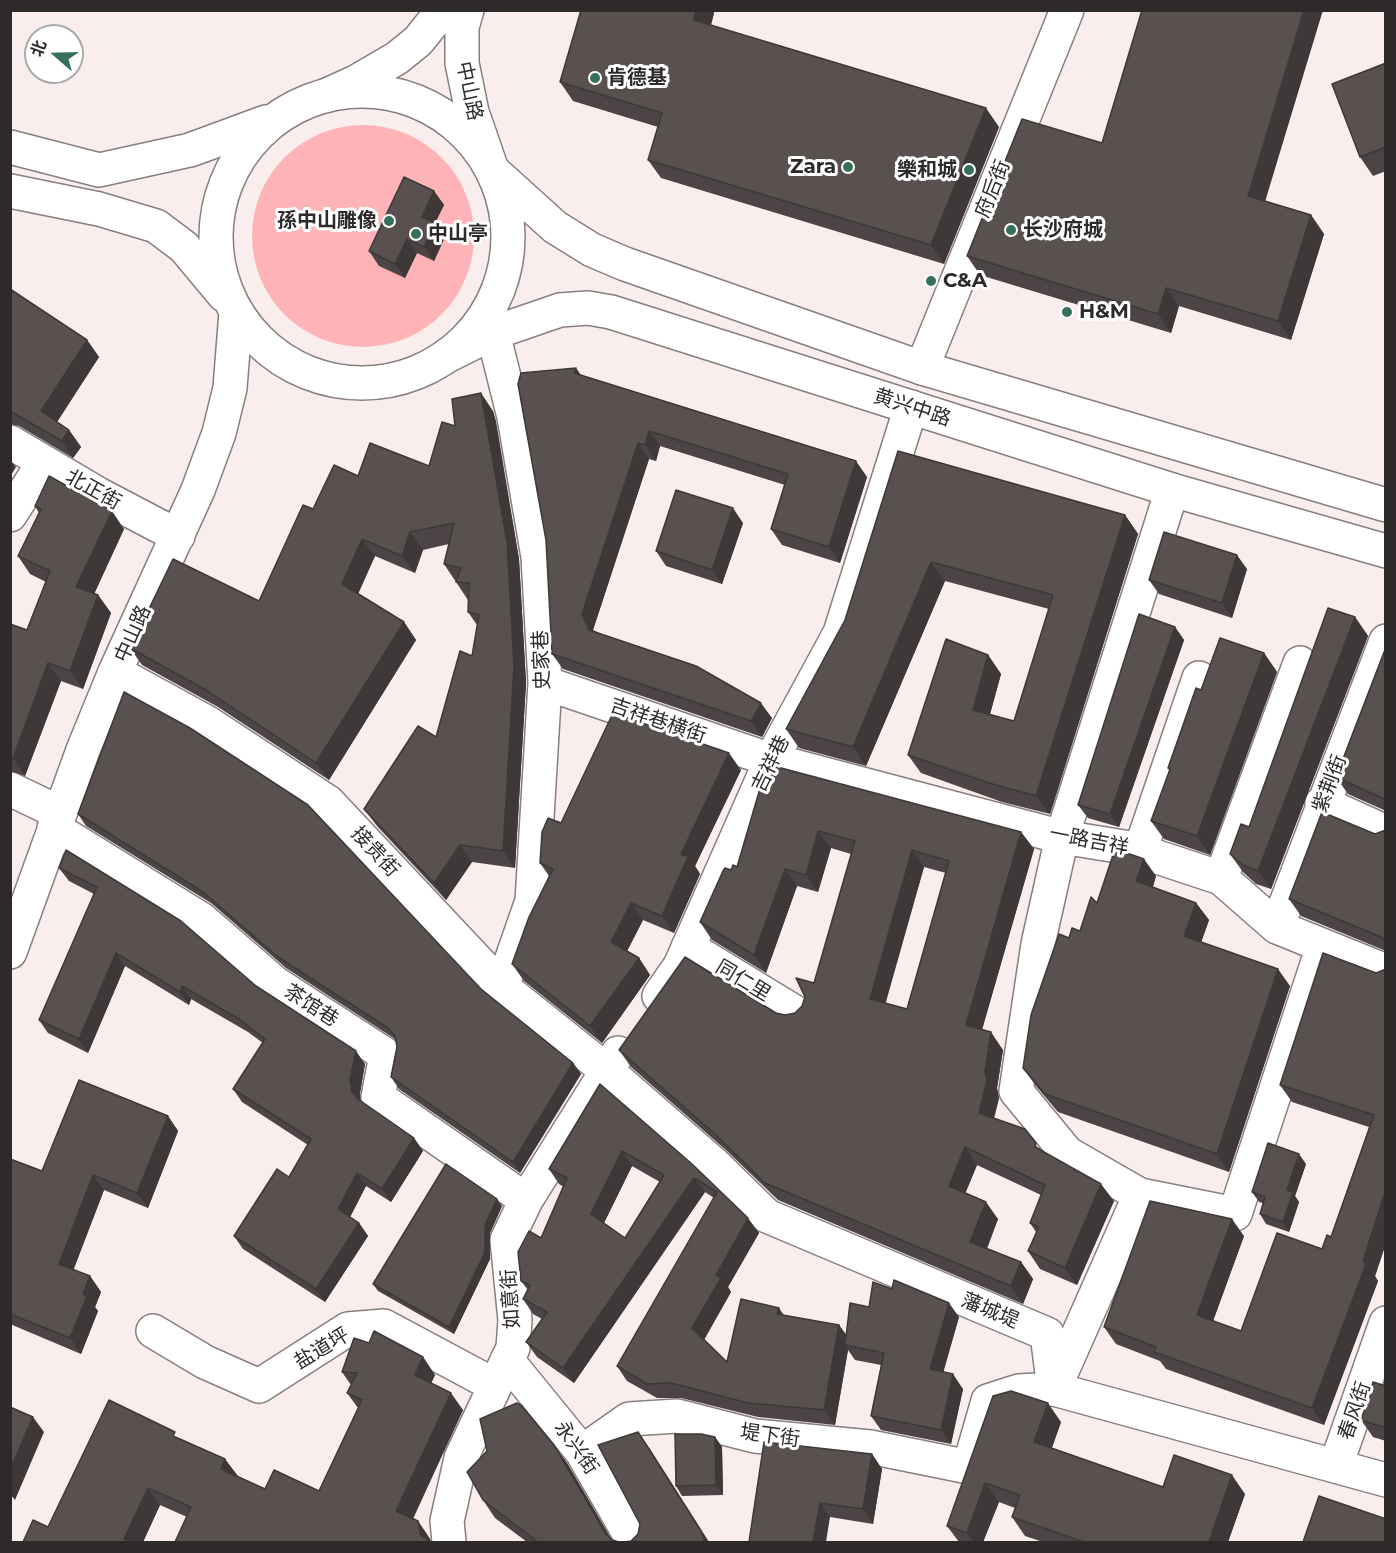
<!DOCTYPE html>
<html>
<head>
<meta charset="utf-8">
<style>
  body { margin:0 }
  #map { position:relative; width:1396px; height:1553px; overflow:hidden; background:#f9eded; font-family:Montserrat,"Noto Sans SC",sans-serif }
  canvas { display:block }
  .frame { position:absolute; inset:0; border:12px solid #2e2a2a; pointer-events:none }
  .north { position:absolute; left:24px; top:24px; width:60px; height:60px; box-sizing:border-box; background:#fff; border:2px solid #abaaaa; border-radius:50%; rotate:290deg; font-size:16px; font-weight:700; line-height:24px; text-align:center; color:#2e2a2a }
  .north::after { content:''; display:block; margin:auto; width:21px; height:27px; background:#35705a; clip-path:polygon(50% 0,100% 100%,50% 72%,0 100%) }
</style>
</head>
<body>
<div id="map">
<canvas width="1396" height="1553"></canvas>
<div class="frame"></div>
<div class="north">北</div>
</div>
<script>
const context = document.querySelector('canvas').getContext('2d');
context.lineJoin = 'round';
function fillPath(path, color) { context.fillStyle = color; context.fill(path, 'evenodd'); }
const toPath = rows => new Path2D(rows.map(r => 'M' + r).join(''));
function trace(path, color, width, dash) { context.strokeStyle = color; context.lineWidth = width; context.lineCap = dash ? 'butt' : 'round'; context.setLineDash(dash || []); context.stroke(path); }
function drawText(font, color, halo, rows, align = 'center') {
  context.font = font + ' Montserrat,"Noto Sans SC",sans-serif'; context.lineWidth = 6; context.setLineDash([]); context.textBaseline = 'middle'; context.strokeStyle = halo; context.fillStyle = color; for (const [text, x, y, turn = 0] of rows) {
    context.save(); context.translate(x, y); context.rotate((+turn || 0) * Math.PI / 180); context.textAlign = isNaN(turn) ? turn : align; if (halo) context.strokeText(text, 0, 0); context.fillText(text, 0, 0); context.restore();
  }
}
const green = toPath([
  '252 236a111 111 0 1 1 222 0a111 111 0 1 1-222 0Z'
]);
const minor = toPath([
  [467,10,462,27,462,63,472,112,492,170],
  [327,95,356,82,397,58,418,41,443,10],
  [493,333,514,417,538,557,545,683,532,901,502,987],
  [922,368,1067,10],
  [10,442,98,494,178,536],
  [10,515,44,462],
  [115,672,208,723,328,802,502,987,606,1070,715,1165,767,1216,1047,1334,1054,1389,1386,1480],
  [545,683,771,760,1062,837,1130,848,1221,878,1277,927,1386,971],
  [10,789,60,813],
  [1322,803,1386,832],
  [54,828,201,919,275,983,386,1055,378,1097,526,1200],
  [1140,851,1199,678],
  [1221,878,1300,663],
  [1277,927,1386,641],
  [688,947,798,1014],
  [10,952,83,750,115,672,198,490,219,433,230,388,236,312],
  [659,996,680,966,771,760,840,633,911,407],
  [1140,1195,1235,1214,1323,946],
  [153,1331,205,1362,259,1386,348,1329,384,1326,494,1385],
  [507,1360,582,1452,634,1542],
  [582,1452,629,1419,677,1416,755,1436,870,1447,969,1467,988,1401,1019,1391,1054,1389,1140,1195,1067,1153,1016,1091,1038,944,1062,837,1172,490],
  [1336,1465,1386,1323],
  [449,1542,447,1521,461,1458,513,1348,515,1320,507,1240,526,1200,618,1053]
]);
const major = toPath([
  '216 237a146 146 0 1 1 292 0a146 146 0 1 1-292 0Z',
  [10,147,99,170,190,150,266,122],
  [492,170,555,227,592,250,625,264,922,368,1386,505],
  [10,191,99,209,156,226,184,247,224,295],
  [443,358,493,333,560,310,588,308,611,312,1172,490,1386,551]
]);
const wall = toPath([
  [581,10,712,10,714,13,711,25,999,127,944,264,661,178,648,160,658,127,573,101,560,82],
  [1386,63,1386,171,1373,176,1360,157],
  [434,191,444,205,435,223,445,237,434,261,417,253,405,278,379,266,369,251],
  [1265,201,1311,215,1324,234,1291,340,1179,306,1171,333,980,275,967,256],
  [10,289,87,340,99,357,57,422,69,430,81,447,73,458,19,426,10,424],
  [576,368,580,375,867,477,840,563,782,545,771,529,785,485,660,446,656,461,649,459,593,630,772,718,762,737,563,669,552,654],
  [493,411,519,559,526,683,515,868,472,862,446,900,377,826,364,809,436,737,472,656,477,625,468,612,468,600,444,564,449,544,423,550,415,573,375,556,358,593,404,622,416,640,329,780,218,707,142,665,130,648,259,601,313,509,358,476,429,466,455,426],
  [898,451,1125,515,1138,534,1050,814,1002,802,921,773,908,755,988,655,1001,674,990,714,1014,721,1049,609,945,581,866,766,799,748,786,729,845,620],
  [35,506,124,529,94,594,98,595,111,613,83,689,61,681,25,776,10,771,10,624,27,630,46,582,30,574,18,556,39,513],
  [743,523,722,584,666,566,656,551],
  [1247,569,1232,618,1159,594,1149,580],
  [1355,617,1368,636,1271,889,1256,884,1243,872,1230,854,1249,827],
  [1175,627,1184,640,1119,827,1088,818,1078,805],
  [1386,647,1386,811,1348,794,1336,777],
  [1264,653,1277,672,1210,855,1164,839,1151,821,1170,771,1168,768,1201,690],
  [741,770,695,866,700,874,674,933,643,920,627,951,639,958,650,975,602,1043,524,981,512,964,549,876,540,863,561,823],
  [761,785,1021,832,1034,849,982,1030,1003,1050,997,1088,999,1098,994,1118,1042,1150,1114,1201,1077,1285,1040,1269,1028,1251,1036,1232,1030,1223,1041,1195,977,1165,965,1193,998,1219,987,1249,1021,1262,1033,1279,1023,1304,778,1200,727,1151,631,1067,619,1050,776,1013,785,1015,795,1013,802,1006,814,983,851,854,831,848,818,892,797,886,766,973,712,940,700,922,731,870,737,867],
  [924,867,946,873,907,1009,885,1003],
  [78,814,481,989,573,1063,581,1074,520,1173,399,1089,391,1077,397,1047,395,1039,286,968,211,903,86,826],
  [1385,830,1386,951,1301,916,1289,899,1375,834],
  [66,850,365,1064,360,1093,360,1101,414,1138,423,1151,391,1202,366,1186,350,1217,359,1223,368,1236,325,1302,243,1249,234,1236,289,1177,308,1145,242,1102,233,1089,263,1043,248,1032,191,999,189,1005,125,966,88,1053,48,1033,39,1020,94,894,69,881,59,868],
  [1156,876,1153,887,1196,903,1209,920,1201,942,1290,986,1229,1172,1058,1112,1036,1086,1023,1068,1069,938,1080,931,1097,903],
  [1386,969,1386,1243,1375,1276,1378,1281,1324,1425,1166,1369,1160,1361,1116,1344,1104,1327,1244,1236,1213,1321,1241,1331,1322,1249,1331,1237,1369,1127,1292,1102,1280,1085,1376,973],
  [600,1084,692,1164,759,1233,728,1287,731,1292,704,1340,727,1362,784,1316,839,1325,846,1335,869,1307,959,1317,943,1372,963,1389,951,1444,881,1430,871,1416,881,1365,855,1360,848,1350,835,1425,758,1417,681,1398,657,1398,627,1381,617,1366,714,1198,705,1192,574,1383,537,1357,526,1342,542,1319,533,1314,523,1299,528,1290,521,1281,541,1238,564,1187,559,1184,549,1169],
  [632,1166,660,1182,625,1238,604,1223],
  [168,1116,178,1131,148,1208,104,1190,73,1270,90,1276,101,1292,95,1307,98,1311,81,1354,10,1324,10,1159,42,1171],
  [1306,1164,1295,1196,1299,1202,1289,1232,1266,1224,1260,1214,1263,1203,1259,1202,1252,1192],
  [502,1206,490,1233,490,1259,454,1334,378,1291,373,1284],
  [369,1343,423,1357,435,1375,431,1383,463,1410,413,1519,418,1521,430,1539,431,1542,175,1542,187,1517,160,1505,143,1542,23,1542,48,1527,179,1438,225,1459,237,1477,265,1489,319,1491,358,1408,347,1393,351,1385,342,1372],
  [1386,1386,1386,1441,1373,1437,1361,1420],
  [993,1396,1061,1422,1052,1448,1163,1487,1245,1494,1228,1542,1043,1542,1025,1536,1012,1517,1015,1508,999,1502,983,1542,959,1542,947,1526],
  [715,1437,722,1447,723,1495,682,1496,676,1486],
  [554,1445,567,1463,611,1539,619,1542,527,1542,495,1518,483,1500],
  [872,1454,882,1469,873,1524,830,1517,749,1542]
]);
const shadedWall = toPath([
  [696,10,712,10,714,13,707,39,694,20],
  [1304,10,1323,10,1261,215,1248,196],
  [986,108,999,127,944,264,931,245],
  [434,191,444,205,435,223,445,237,434,261,424,247,422,217],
  [1311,215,1324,234,1291,340,1278,321],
  [407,239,417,253,405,278,395,264],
  [1166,288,1179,306,1171,333,1158,314],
  [87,340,99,357,53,428,41,411],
  [576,368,587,384,574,373],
  [481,393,493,411,496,421,519,559,526,683,515,868,503,851],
  [69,430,81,447,73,458,62,441],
  [649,431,660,446,656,461,645,445],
  [638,443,649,459,593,630,600,645,589,630,582,614],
  [10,460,16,467,10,477],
  [856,461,867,477,840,563,829,547],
  [733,508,743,523,722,584,712,570],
  [112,511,124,529,89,605,76,587],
  [1125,515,1138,534,1050,814,1036,796],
  [410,532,423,550,415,573,402,556],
  [362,539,375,556,355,601,342,584],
  [1237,555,1247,569,1232,618,1222,603],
  [931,562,945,581,866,766,853,747],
  [98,595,111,613,83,689,70,671],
  [1355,617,1368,636,1271,889,1258,871],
  [404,622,416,640,329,780,316,763],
  [1175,627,1184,640,1119,827,1110,814],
  [1264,653,1277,672,1210,855,1197,836],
  [988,655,1001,674,986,729,973,710],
  [48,663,61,681,25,776,13,758],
  [761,703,772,718,762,737,751,721],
  [729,753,741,770,695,866,700,874,674,933,662,916,681,854],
  [818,831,831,848,818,892,806,875],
  [1021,832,1034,849,978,1043,966,1025],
  [460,845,472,862,446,900,434,883],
  [912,850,924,867,882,1016,870,999],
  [1144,859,1156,876,1149,898,1136,881],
  [785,869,797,886,766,973,754,955],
  [631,903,643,920,623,959,611,942],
  [1196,903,1209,920,1197,954,1184,936],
  [116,953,125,966,88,1053,79,1039],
  [639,958,650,975,602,1043,590,1026],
  [1278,969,1290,986,1229,1172,1217,1154],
  [182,986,191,999,189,1005,180,992],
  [991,1032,1003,1050,997,1088,999,1098,991,1130,979,1113],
  [356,1051,365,1064,360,1093,361,1105,352,1092,350,1080],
  [573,1063,581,1074,520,1173,513,1162],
  [168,1116,178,1131,148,1208,137,1193],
  [414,1138,423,1151,391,1202,382,1189],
  [965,1147,977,1165,961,1204,949,1186],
  [622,1151,632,1166,601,1229,591,1214],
  [1299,1154,1306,1164,1295,1196,1299,1202,1289,1232,1283,1222,1287,1190],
  [357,1173,366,1186,347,1223,338,1209],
  [93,1175,104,1190,70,1279,59,1264],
  [694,1178,705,1192,574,1383,563,1368],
  [1101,1184,1114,1201,1077,1285,1065,1268],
  [1386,1189,1386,1243,1375,1276,1378,1281,1324,1425,1312,1408,1363,1261],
  [497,1199,502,1206,490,1233,490,1259,454,1334,449,1327,485,1225],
  [986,1202,998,1219,982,1259,970,1242],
  [748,1218,759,1233,728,1287,731,1292,702,1343,692,1328,716,1275],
  [1232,1219,1244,1236,1209,1332,1197,1315],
  [359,1223,368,1236,325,1302,316,1289],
  [1021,1262,1033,1279,1023,1304,1011,1286],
  [90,1276,101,1292,95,1307,98,1311,81,1354,70,1338,83,1294],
  [949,1303,959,1317,940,1384,930,1369],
  [779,1308,789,1323,777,1314],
  [839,1325,850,1340,845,1345,848,1350,835,1425,824,1410],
  [423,1357,435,1375,427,1392,415,1375],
  [953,1374,963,1389,951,1444,941,1430],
  [451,1393,463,1410,408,1528,396,1511],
  [1048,1403,1061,1422,1047,1461,1034,1442],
  [33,1417,44,1432,15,1500,10,1494,10,1470],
  [638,1432,650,1449,709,1542,705,1542],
  [715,1437,722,1447,723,1495,716,1485],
  [554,1445,567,1463,613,1542,606,1534],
  [872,1454,882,1469,873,1524,863,1509],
  [225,1459,238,1476,233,1487,221,1469],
  [1232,1475,1245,1494,1228,1542,1209,1542],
  [985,1483,999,1502,983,1542,974,1542,967,1533],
  [148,1488,160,1505,143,1542,127,1542,124,1539],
  [820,1503,830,1517,826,1542,813,1542],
  [418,1521,430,1539,431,1542,427,1542,421,1535]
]);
const building = toPath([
  [581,10,696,10,694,20,986,108,931,245,648,160,662,113,560,82,581,10],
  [1142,10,1304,10,1248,196,1311,215,1278,321,1166,288,1158,314,967,256,1022,119,1102,143,1142,10],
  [1386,63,1386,147,1360,157,1332,84,1386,63],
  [404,177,434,191,422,217,435,223,424,247,407,239,395,264,369,251,404,177],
  [10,289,87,340,41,411,69,430,62,441,10,411,10,289],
  [576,368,574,373,856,461,829,547,771,529,788,474,649,431,645,445,638,443,582,614,589,630,696,666,761,703,751,721,552,654,546,540,518,384,521,373,576,368],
  [481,393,507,542,514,665,503,851,460,845,434,883,364,809,418,726,436,737,460,651,472,656,479,615,468,612,469,583,456,582,461,568,444,564,454,523,410,532,402,556,362,539,342,584,404,622,316,763,206,690,130,648,173,559,259,601,303,505,313,509,334,465,358,476,370,443,429,466,442,422,455,426,452,399,481,393],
  [898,451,1125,515,1036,796,989,783,908,755,946,639,988,655,973,710,1014,721,1053,595,931,562,853,747,786,729,845,620,898,451],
  [49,476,112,511,76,587,98,595,70,671,48,663,13,758,10,757,10,624,27,630,50,571,18,556,41,509,35,506,49,476],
  [676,490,733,508,712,570,656,551,676,490],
  [1164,532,1237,555,1222,603,1149,580,1164,532],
  [1328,608,1355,617,1258,871,1243,865,1230,854,1241,824,1249,827,1328,608],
  [1139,614,1175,627,1110,814,1078,805,1139,614],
  [1220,638,1264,653,1197,836,1151,821,1170,769,1168,768,1196,688,1201,690,1220,638],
  [1386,647,1386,801,1382,798,1336,777,1386,647],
  [124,692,190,728,308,805,481,989,573,1063,513,1162,391,1077,397,1047,395,1036,388,1028,278,957,203,892,78,814,124,692],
  [613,713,729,753,681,854,688,857,662,916,631,903,611,942,639,958,590,1026,512,964,529,917,553,869,540,863,542,832,548,818,561,823,613,713],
  [770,765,1021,832,966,1025,991,1032,985,1071,987,1081,979,1113,1025,1129,1036,1143,1035,1147,1101,1184,1065,1268,1028,1251,1039,1227,1030,1223,1045,1185,965,1147,949,1186,986,1202,970,1242,1021,1262,1011,1286,765,1183,715,1134,619,1050,685,957,776,1013,785,1015,795,1013,802,1006,805,997,796,978,814,983,855,841,818,831,806,875,785,869,754,955,700,922,723,871,725,868,731,870,733,865,737,867,761,785,770,765],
  [912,850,949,861,907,1009,870,999,912,850],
  [1322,812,1375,834,1386,830,1386,940,1381,937,1289,899,1322,812],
  [1115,849,1144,859,1136,881,1196,903,1184,936,1278,969,1217,1154,1045,1094,1023,1068,1031,1015,1059,934,1069,938,1072,928,1080,931,1091,897,1097,903,1115,849],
  [66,850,181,921,256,986,356,1051,350,1080,352,1092,358,1099,414,1138,382,1189,357,1173,338,1209,359,1223,316,1289,234,1236,277,1169,289,1177,311,1139,233,1089,265,1039,239,1019,182,986,180,992,116,953,79,1039,39,1020,97,887,59,868,66,850],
  [1323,953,1376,973,1386,969,1386,1189,1363,1261,1366,1264,1312,1408,1154,1352,1156,1347,1104,1327,1150,1201,1232,1219,1197,1315,1241,1331,1277,1233,1322,1249,1327,1235,1331,1237,1374,1115,1280,1085,1323,953],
  [79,1080,168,1116,137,1193,93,1175,59,1264,90,1276,83,1294,87,1296,70,1338,10,1314,10,1159,42,1171,79,1080],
  [600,1084,692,1164,748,1218,716,1275,721,1278,692,1328,727,1362,741,1299,779,1308,777,1314,839,1325,824,1410,748,1403,671,1383,647,1384,617,1366,717,1192,694,1178,563,1368,526,1342,547,1312,523,1299,530,1285,521,1281,518,1252,529,1231,541,1238,567,1178,549,1169,600,1084],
  [622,1151,664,1175,625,1238,591,1214,622,1151],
  [1268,1143,1299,1154,1287,1190,1293,1192,1283,1222,1260,1214,1265,1197,1252,1192,1268,1143],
  [446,1164,497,1199,485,1225,485,1252,449,1327,373,1284,446,1164],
  [894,1280,949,1303,930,1369,953,1374,941,1430,871,1416,884,1353,845,1345,850,1303,869,1307,873,1282,892,1289,894,1280],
  [374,1331,423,1357,415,1375,451,1393,396,1511,418,1521,421,1535,429,1541,428,1542,175,1542,191,1507,148,1488,124,1539,131,1542,23,1542,33,1520,48,1527,109,1400,175,1432,173,1436,225,1459,221,1469,265,1489,274,1470,319,1491,362,1400,347,1393,357,1373,342,1372,354,1338,369,1343,374,1331],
  [1373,1382,1386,1386,1386,1428,1361,1420,1373,1382],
  [1011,1391,1048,1403,1034,1442,1163,1487,1174,1455,1232,1475,1209,1542,1084,1542,1012,1517,1020,1495,985,1483,967,1533,947,1526,993,1396,1011,1391],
  [517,1403,522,1406,554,1445,606,1534,612,1540,619,1542,538,1542,483,1500,467,1472,487,1451,480,1419,517,1403],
  [10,1407,33,1417,10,1470,10,1407],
  [638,1432,701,1531,705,1542,624,1542,631,1541,638,1534,640,1524,598,1445,638,1432],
  [675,1434,701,1434,715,1437,716,1485,676,1486,675,1434],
  [764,1442,872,1454,863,1509,820,1503,813,1542,749,1542,764,1442],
  [1319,1496,1386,1519,1386,1542,1303,1542,1319,1496]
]);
const markers = [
  [595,78,6,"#35705a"],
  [848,167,6,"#35705a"],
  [969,170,6,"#35705a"],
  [389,221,6,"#35705a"],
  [1011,230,6,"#35705a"],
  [416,234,6,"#35705a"],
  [931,281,6,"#35705a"],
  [1067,312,6,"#35705a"]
];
const poiNames = [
  ["肯德基",607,78],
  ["Zara",836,167,"right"],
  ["樂和城",957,170,"right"],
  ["孫中山雕像",377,221,"right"],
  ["长沙府城",1023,230],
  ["中山亭",428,234],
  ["C&A",943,281],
  ["H&M",1079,312]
];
const streetNames = [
  ["中山路",469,91,78],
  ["府后街",993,189,-68],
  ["黄兴中路",912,408,18],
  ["北正街",93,490,29],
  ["中山路",133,634,-66],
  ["史家巷",542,660,-92],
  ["吉祥巷横街",658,721,19],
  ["吉祥巷",771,764,-64],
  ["紫荆街",1330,784,-69],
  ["一路吉祥",1089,841,11],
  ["接贵街",375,852,47],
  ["同仁里",743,981,31],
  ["茶馆巷",311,1006,33],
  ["如意街",511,1299,-94],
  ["藩城堤",990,1311,23],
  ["盐道坪",322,1349,-31],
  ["春风街",1355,1411,-71],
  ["堤下街",770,1436,8],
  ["永兴街",576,1448,55]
];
fillPath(green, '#feb3b6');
trace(minor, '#897e7e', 36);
trace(major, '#897e7e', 36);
trace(minor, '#fff', 33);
trace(major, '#fff', 33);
fillPath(wall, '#4d4545');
fillPath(shadedWall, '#3e3838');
fillPath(building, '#595050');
trace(building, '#3e3838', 1.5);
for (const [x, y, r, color] of markers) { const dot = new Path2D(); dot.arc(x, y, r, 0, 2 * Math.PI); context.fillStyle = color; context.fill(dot); trace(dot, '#fff', 2); }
drawText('bold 20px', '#2e2a2a', '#fff', poiNames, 'left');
drawText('20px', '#2e2a2a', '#fff', streetNames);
</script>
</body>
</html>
